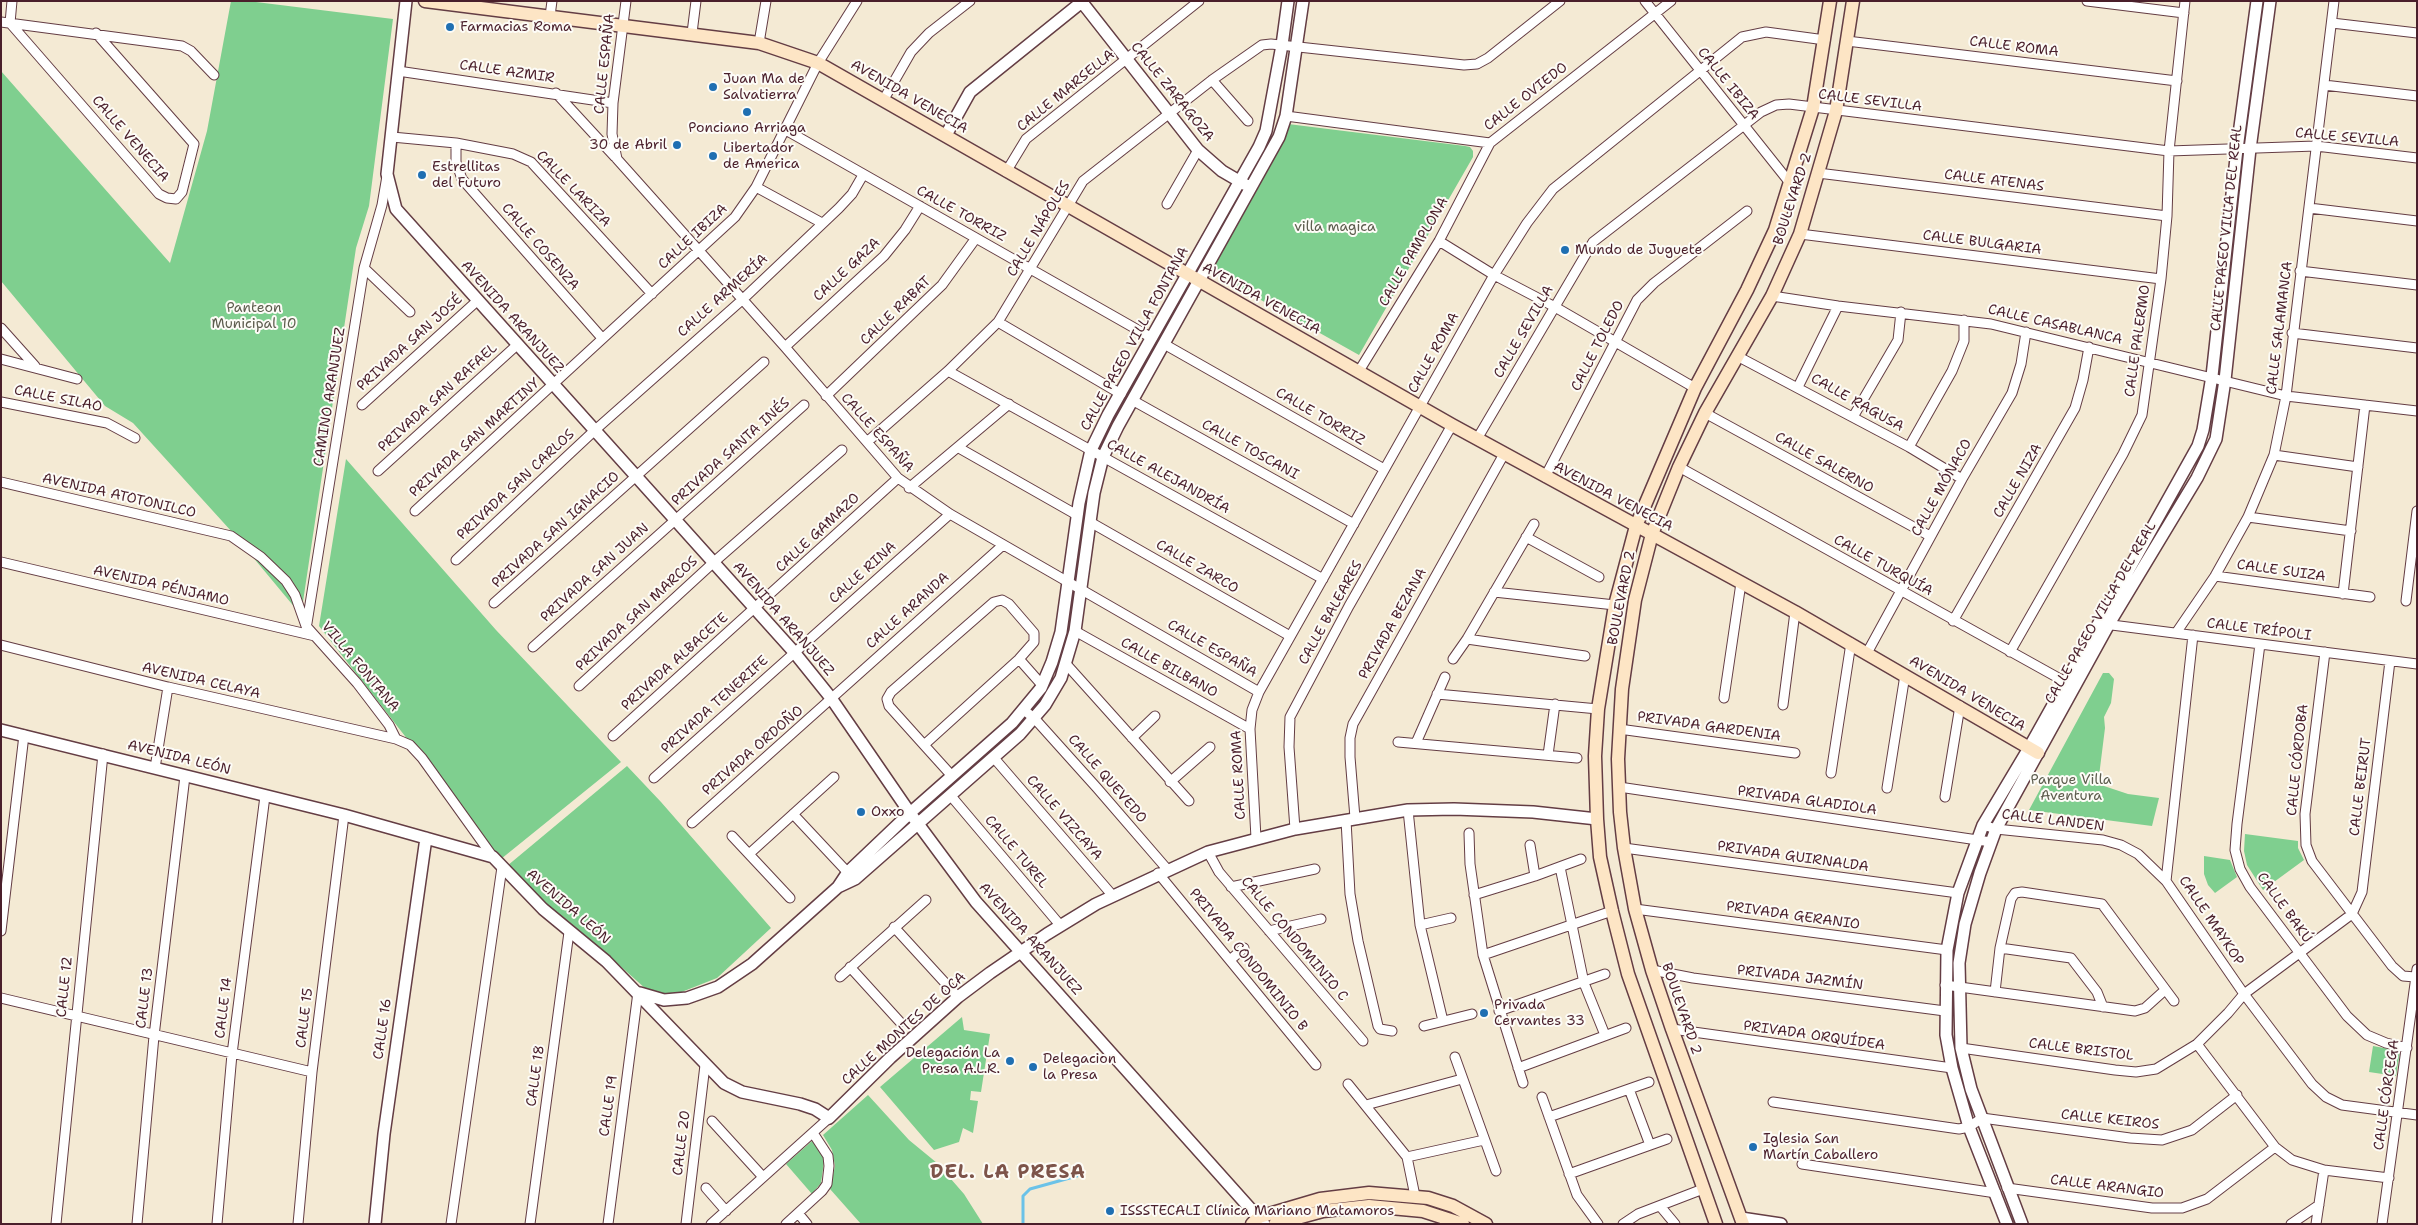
<!DOCTYPE html>
<html>
<head>
<meta charset="utf-8">
<style>
  body { margin:0 }
  #map { position:relative; width:2418px; height:1225px; overflow:hidden; background:#f4ead4; font-family:"Shantell Sans",sans-serif }
  canvas { display:block }
  .frame { position:absolute; inset:0; border:2px solid #4a1f2b; pointer-events:none }
</style>
</head>
<body>
<div id="map">
<canvas width="2418" height="1225"></canvas>
<div class="frame"></div>
</div>
<script>
const context = document.querySelector('canvas').getContext('2d');
context.lineJoin = 'round';
function fillPath(path, color) { context.fillStyle = color; context.fill(path, 'evenodd'); }
const toPath = rows => new Path2D(rows.map(r => 'M' + r).join(''));
function trace(path, color, width, dash) { context.strokeStyle = color; context.lineWidth = width; context.lineCap = dash ? 'butt' : 'round'; context.setLineDash(dash || []); context.stroke(path); }
function drawText(font, color, halo, rows, align = 'center') {
  context.font = font + ' "Shantell Sans",sans-serif'; context.lineWidth = 4; context.setLineDash([]); context.textBaseline = 'middle'; context.strokeStyle = halo; context.fillStyle = color; for (const [text, x, y, turn = 0] of rows) {
    context.save(); context.translate(x, y); context.rotate((+turn || 0) * Math.PI / 180); context.textAlign = isNaN(turn) ? turn : align; if (halo) context.strokeText(text, 0, 0); context.fillText(text, 0, 0); context.restore();
  }
}
const green = toPath([
  [231,1,248,1,393,19,369,206,356,248,301,615,232,532,133,423,105,406,1,281,1,71,170,263,207,131],
  [1288,124,1465,146,1470,147,1473,151,1473,157,1359,355,1211,272,1272,163],
  [346,459,496,630,621,762,501,859,319,626],
  [2103,673,2109,673,2114,679,2111,703,2104,717,2105,728,2098,784,2128,794,2159,798,2152,826,2029,810],
  [627,766,661,802,771,928,717,978,674,995,659,995,646,989,592,941,562,921,507,866],
  [2245,834,2298,841,2298,848,2304,860,2263,890,2247,865,2244,851],
  [2204,856,2230,860,2237,877,2215,893,2208,885,2204,874],
  [962,1017,964,1030,990,1034,981,1092,971,1091,970,1100,978,1101,973,1133,963,1128,959,1142,934,1150,880,1087],
  [2373,1046,2400,1051,2396,1076,2369,1072],
  [868,1095,909,1140,937,1163,964,1194,983,1224,861,1224,830,1189,835,1166,832,1150,823,1135],
  [812,1141,822,1153,824,1162,821,1183,812,1194,786,1164]
]);
const stream = toPath([
  [1023,1224,1023,1196,1030,1189,1077,1176]
]);
const minor = toPath([
  [12,1,10,23,159,194,167,198,176,199,182,192,194,144,96,33],
  [626,1,613,103,612,134,617,159,785,347,898,478,950,514,1259,692],
  [1645,1,1790,183],
  [2087,1,2184,13],
  [550,16,552,1],
  [1,22,182,46,191,51,214,75],
  [2332,23,2417,33],
  [692,33,696,1],
  [1847,41,2177,81],
  [759,43,766,1],
  [398,71,613,103],
  [1212,80,1248,121],
  [2324,85,2417,96],
  [556,93,615,157],
  [884,99,911,52,929,33,970,1],
  [1286,116,1490,143],
  [784,129,1152,338],
  [392,137,456,143,513,154,531,162,652,294],
  [456,143,456,162,462,179,602,338],
  [1006,172,1026,139,1199,1],
  [1818,173,2167,216],
  [756,187,822,223],
  [1167,204,1198,150],
  [2309,208,2417,221],
  [1800,234,2161,279],
  [1439,241,1494,275,1555,307,1695,388],
  [364,268,410,312],
  [2300,271,2417,285],
  [1772,296,1838,306,1991,324,2286,396,2417,411],
  [998,322,1121,394],
  [1,328,35,366],
  [2292,333,2417,348],
  [1164,344,1384,469],
  [785,347,884,256,905,230,920,206],
  [1737,356,1909,447,1962,479],
  [1,359,77,379],
  [948,371,1323,579],
  [1359,371,1439,241,1490,143,1671,1],
  [1798,387,1838,306],
  [826,396,942,285,976,238],
  [1132,400,1354,524],
  [1,402,107,423,135,438],
  [362,405,477,301],
  [1705,413,1930,536],
  [1853,417,1898,340,1901,312],
  [1477,439,1593,242,1761,112,1776,105,1789,104,2169,151,2316,146,2417,158],
  [867,442,948,371,998,322,1083,181,1212,80,1262,45,1271,44,1464,65,1477,64,1488,58,1560,1],
  [1909,447,1952,371,1964,341,1964,320],
  [959,448,1077,515],
  [2274,455,2358,467],
  [1679,467,2071,685],
  [378,471,517,345],
  [1545,477,1637,300,1654,283,1747,211],
  [1,482,231,536,261,557,286,581,295,595,306,626,357,683,389,725,396,739,410,745,422,758,493,857],
  [909,488,1009,404],
  [415,511,735,217,756,187,818,63,857,1],
  [2248,517,2351,531],
  [1090,522,1290,636],
  [1526,537,1599,577],
  [456,560,594,431,742,300,839,208,852,194,863,175],
  [1,562,315,636],
  [2215,576,2370,597],
  [1494,592,1615,605],
  [2343,594,2365,405],
  [2406,601,2417,511],
  [494,603,764,362],
  [1953,621,2075,408,2083,380,2089,347],
  [307,623,364,268,382,205,387,176],
  [2104,624,2417,664],
  [1075,631,1250,729],
  [2176,633,2215,576,2248,517,2274,455,2286,396,2334,1],
  [1467,639,1585,656],
  [2260,644,2237,824,2235,850,2240,869,2250,887,2347,1016,2367,1035,2386,1043,2407,1048],
  [1,645,168,687,396,739],
  [533,647,804,405],
  [2010,652,2123,454,2142,415,2161,279,2167,216,2169,151,2185,1],
  [2325,652,2305,814,2306,845,2312,861,2392,966,2403,976,2415,977],
  [1867,653,1962,479,2012,393,2021,364,2026,332],
  [1019,659,1042,685],
  [1453,659,1467,639,1534,524],
  [1067,665,1189,801],
  [579,686,714,562,842,450],
  [1437,694,1598,709],
  [1724,698,1741,583],
  [1783,705,1795,612],
  [1024,710,1035,719,1097,788,1167,869],
  [1619,729,1795,753],
  [613,736,898,478],
  [1132,738,1155,716],
  [1398,742,1577,758],
  [1416,743,1445,677],
  [924,745,1019,659,1034,642,1034,633,1009,604,1002,600,994,602,891,692,887,699,889,706,924,745,952,776],
  [1548,755,1555,704],
  [994,758,1113,896],
  [155,768,168,687],
  [1831,773,1851,643],
  [654,778,950,514],
  [1170,782,1210,747],
  [1619,787,1991,842],
  [1887,788,1905,675],
  [951,796,1060,925],
  [1945,797,1960,706],
  [1408,810,1420,925,1443,1021],
  [793,814,851,876],
  [1355,818,1350,757,1350,738,1353,724,1504,454],
  [1346,820,1350,894,1358,941,1378,1026,1380,1029,1392,1031],
  [692,823,1003,545],
  [1983,825,1996,829,2103,840,2121,845,2138,854,2166,881,2244,994,2312,1084,2326,1097,2342,1105,2417,1115],
  [1295,829,1289,747,1290,717,1349,606,1452,425],
  [1469,833,1470,864,1483,955,1523,1083],
  [732,836,790,898],
  [1256,838,1250,729,1252,710,1259,692,1494,275,1527,223,1553,189,1742,37,1766,32,1825,40],
  [1530,845,1535,876],
  [1624,848,1958,893],
  [1208,852,1219,872,1363,1041],
  [749,854,834,777],
  [1560,867,1584,983,1605,1035],
  [1158,873,1316,1065],
  [2166,881,2193,635],
  [1231,887,1315,869],
  [1474,895,1535,876,1581,859],
  [1635,909,1947,950],
  [1420,925,1451,918],
  [894,927,958,997],
  [1,931,24,735],
  [1269,931,1321,919],
  [2000,948,2071,958,2097,992,2103,1007],
  [1483,955,1612,911],
  [1230,960,1244,948],
  [850,967,900,1022],
  [1652,970,1693,978,1945,1011],
  [840,977,926,900],
  [1945,985,2135,1011,2145,1008,2165,990],
  [1995,992,2000,948,2011,899,2015,893,2022,892,2102,904,2174,1001],
  [1,998,312,1072],
  [1499,1011,1605,974],
  [1424,1026,1472,1014],
  [1672,1029,1952,1068],
  [2197,1044,2275,1147,2292,1160,2324,1170,2389,1178],
  [1961,1048,2115,1070,2136,1072,2156,1069,2197,1044,2228,1013,2244,994,2352,914,2362,892,2390,661],
  [1455,1057,1496,1171],
  [1518,1068,1626,1028],
  [1348,1084,1407,1157,1415,1196],
  [1629,1089,1650,1145],
  [1542,1097,1577,1195,1598,1224],
  [1773,1102,1959,1129,1969,1127,1982,1118,2130,1138,2162,1140,2192,1130,2237,1095],
  [1366,1105,1462,1079],
  [1549,1117,1649,1082],
  [712,1121,763,1177],
  [1407,1157,1484,1140],
  [1802,1164,1996,1193],
  [1569,1174,1667,1139],
  [706,1188,726,1211],
  [2007,1188,2152,1208,2182,1208,2207,1199,2275,1147],
  [1660,1206,1675,1224],
  [798,1213,807,1224],
  [56,1224,103,754],
  [137,1224,154,1036,185,776],
  [217,1224,232,1054,265,796],
  [298,1224,312,1072,344,815],
  [451,1224,502,867],
  [530,1224,569,932],
  [608,1224,638,992],
  [686,1224,705,1065],
  [711,1224,829,1118],
  [786,1224,822,1191,827,1184,829,1166,828,1156,813,1133],
  [1623,1224,1638,1214,1703,1189],
  [2291,1224,2319,1205],
  [2316,1224,2324,1170],
  [2382,1224,2417,969]
]);
const tertiary = toPath([
  [406,1,387,174,396,209,794,652,831,698,910,813,976,902,1264,1224],
  [1081,1,1198,150,1222,171,1246,185],
  [946,135,970,92,1083,1],
  [1,730,344,815,493,857,543,909,606,961,724,1083,742,1092,800,1104,815,1109,829,1118,890,1058,958,997,990,973,1047,934,1096,904,1208,852,1295,829,1408,810,1454,809,1533,812,1597,819],
  [838,887,855,879,1020,734,1045,705,1061,678,1075,631,1094,493,1103,457,1118,426,1279,137,1286,116,1303,1],
  [640,993,664,1000,687,998,718,987,752,964,838,887,848,872,910,813,1012,723,1041,688,1052,662,1061,632,1079,503,1091,450,1108,415,1259,147,1266,131,1282,45,1288,1],
  [1741,1218,1781,1224],
  [375,1224,384,1134,426,838],
  [2007,1224,1969,1127,1952,1068,1946,1035,1947,950,1958,893,1983,825,2029,748,2198,446,2203,430,2212,376,2237,149,2257,1],
  [2022,1224,1971,1089,1961,1048,1959,963,1965,924,1980,873,1996,829,2109,624,2197,478,2216,439,2225,380,2250,149,2270,1]
]);
const secondary = toPath([
  [425,1,759,43,818,63,1452,425,1795,612,2038,753],
  [1252,1224,1259,1217,1320,1199,1369,1193,1428,1198,1453,1206,1486,1224],
  [1275,1224,1323,1211,1369,1206,1423,1211,1463,1224],
  [1716,1224,1628,974,1612,911,1600,857,1597,819,1595,756,1598,709,1615,605,1636,526,1695,388,1747,290,1775,230,1813,108,1830,1],
  [1743,1224,1672,1029,1652,970,1635,909,1624,848,1620,812,1618,759,1622,689,1635,600,1652,534,1679,467,1705,413,1772,296,1800,234,1836,111,1853,1]
]);
const markers = [
  [450,27,5,"#1f6fb2"],
  [713,87,5,"#1f6fb2"],
  [747,112,5,"#1f6fb2"],
  [677,145,5,"#1f6fb2"],
  [713,156,5,"#1f6fb2"],
  [422,175,5,"#1f6fb2"],
  [1565,250,5,"#1f6fb2"],
  [861,812,5,"#1f6fb2"],
  [1484,1013,5,"#1f6fb2"],
  [1010,1061,5,"#1f6fb2"],
  [1033,1067,5,"#1f6fb2"],
  [1753,1147,5,"#1f6fb2"],
  [1110,1211,5,"#1f6fb2"]
];
const poiNames = [
  ["Farmacias Roma",460,27],
  ["Juan Ma de",723,79],
  ["Salvatierra",723,95],
  ["Ponciano Arriaga",747,128,"center"],
  ["30 de Abril",667,145,"right"],
  ["Libertador",723,148],
  ["de America",723,164],
  ["Estrellitas",432,167],
  ["del Futuro",432,183],
  ["Mundo de Juguete",1575,250],
  ["Oxxo",871,812],
  ["Privada",1494,1005],
  ["Cervantes 33",1494,1021],
  ["Delegación La",1000,1053,"right"],
  ["Presa A.L.R.",1000,1069,"right"],
  ["Delegacion",1043,1059],
  ["la Presa",1043,1075],
  ["Iglesia San",1763,1139],
  ["Martín Caballero",1763,1155],
  ["ISSSTECALI Clínica Mariano Matamoros",1120,1211]
];
const streetNames = [
  ["CALLE ROMA",2014,47,7],
  ["CALLE ESPAÑA",605,64,-84],
  ["CALLE AZMIR",507,72,8],
  ["CALLE IBIZA",1728,84,51],
  ["CALLE MARSELLA",1066,91,-39],
  ["CALLE ZARAGOZA",1172,92,51],
  ["AVENIDA VENECIA",909,97,30],
  ["CALLE OVIEDO",1526,97,-38],
  ["CALLE SEVILLA",1870,101,7],
  ["CALLE SEVILLA",2347,138,5],
  ["CALLE VENECIA",130,139,49],
  ["CALLE ATENAS",1994,181,7],
  ["CALLE LARIZA",573,189,46],
  ["BOULEVARD 2",1793,199,-72],
  ["CALLE TORRIZ",961,214,29],
  ["CALLE PASEO VILLA DEL REAL",2227,228,-84],
  ["CALLE NÁPOLES",1039,229,-59],
  ["CALLE IBIZA",693,237,-43],
  ["CALLE BULGARIA",1982,243,7],
  ["CALLE COSENZA",540,247,49],
  ["CALLE PAMPLONA",1414,252,-60],
  ["CALLE GAZA",847,270,-43],
  ["CALLE ARMERÍA",723,296,-42],
  ["AVENIDA VENECIA",1261,299,29],
  ["CALLE RABAT",896,311,-44],
  ["AVENIDA ARANJUEZ",512,317,48],
  ["CALLE CASABLANCA",2055,325,13],
  ["CALLE SALAMANCA",2280,328,-83],
  ["CALLE SEVILLA",1524,332,-60],
  ["CALLE PASEO VILLA FONTANA",1135,339,-61],
  ["CALLE PALERMO",2138,341,-82],
  ["PRIVADA SAN JOSÉ",410,343,-42],
  ["CALLE TOLEDO",1598,346,-63],
  ["CALLE ROMA",1434,353,-61],
  ["CAMINO ARANJUEZ",330,397,-81],
  ["PRIVADA SAN RAFAEL",438,398,-42],
  ["CALLE SILAO",58,399,11],
  ["CALLE RAGUSA",1857,403,29],
  ["CALLE TORRIZ",1320,417,30],
  ["CALLE ESPAÑA",877,433,48],
  ["PRIVADA SAN MARTINY",475,438,-42],
  ["CALLE TOSCANI",1250,450,29],
  ["PRIVADA SANTA INÉS",731,452,-42],
  ["CALLE SALERNO",1824,463,29],
  ["CALLE ALEJANDRÍA",1168,477,29],
  ["CALLE NIZA",2018,481,-60],
  ["PRIVADA SAN CARLOS",516,485,-43],
  ["CALLE MÓNACO",1942,488,-61],
  ["AVENIDA ATOTONILCO",119,496,13],
  ["AVENIDA VENECIA",1613,497,28],
  ["PRIVADA SAN IGNACIO",556,530,-42],
  ["CALLE GAMAZO",818,533,-43],
  ["CALLE TURQUÍA",1883,566,29],
  ["CALLE ZARCO",1197,567,30],
  ["CALLE SUIZA",2281,571,8],
  ["PRIVADA SAN JUAN",595,573,-42],
  ["CALLE RINA",863,573,-42],
  ["AVENIDA PÉNJAMO",161,586,13],
  ["BOULEVARD 2",1622,598,-79],
  ["CALLE ARANDA",908,611,-42],
  ["CALLE BALEARES",1331,613,-61],
  ["CALLE PASEO VILLA DEL REAL",2101,613,-60],
  ["PRIVADA SAN MARCOS",637,614,-43],
  ["AVENIDA ARANJUEZ",783,619,49],
  ["PRIVADA BEZANA",1393,624,-61],
  ["CALLE TRÍPOLI",2259,630,7],
  ["CALLE ESPAÑA",1212,649,30],
  ["PRIVADA ALBACETE",675,662,-42],
  ["VILLA FONTANA",360,667,50],
  ["CALLE BILBANO",1169,668,29],
  ["AVENIDA CELAYA",201,681,13],
  ["AVENIDA VENECIA",1967,694,31],
  ["PRIVADA TENERIFE",715,705,-42],
  ["PRIVADA GARDENIA",1709,727,8],
  ["PRIVADA ORDOÑO",753,751,-41],
  ["AVENIDA LEÓN",179,758,14],
  ["CALLE CÓRDOBA",2298,760,-84],
  ["CALLE ROMA",1239,775,-93],
  ["CALLE QUEVEDO",1107,779,49],
  ["CALLE BEIRUT",2361,787,-83],
  ["PRIVADA GLADIOLA",1807,801,8],
  ["CALLE VIZCAYA",1064,818,49],
  ["CALLE LANDEN",2053,821,7],
  ["CALLE TUREL",1016,852,50],
  ["PRIVADA GUIRNALDA",1793,857,8],
  ["AVENIDA LEÓN",568,907,41],
  ["CALLE BAKÚ",2284,908,54],
  ["PRIVADA GERANIO",1793,916,8],
  ["CALLE MAYKOP",2211,921,56],
  ["AVENIDA ARANJUEZ",1030,939,48],
  ["CALLE CONDOMINIO C",1294,939,50],
  ["PRIVADA CONDOMINIO B",1248,960,51],
  ["PRIVADA JAZMÍN",1800,978,7],
  ["CALLE 12",65,987,-84],
  ["CALLE 13",145,998,-83],
  ["CALLE 14",224,1008,-83],
  ["BOULEVARD 2",1681,1009,71],
  ["CALLE 15",305,1018,-83],
  ["CALLE 16",383,1029,-82],
  ["CALLE MONTES DE OCA",904,1029,-42],
  ["PRIVADA ORQUÍDEA",1814,1036,8],
  ["CALLE BRISTOL",2081,1050,7],
  ["CALLE 18",536,1076,-82],
  ["CALLE CÓRCEGA",2387,1095,-82],
  ["CALLE 19",609,1106,-82],
  ["CALLE KEIROS",2110,1120,6],
  ["CALLE 20",682,1143,-83],
  ["CALLE ARANGIO",2107,1187,7]
];
const parkNames = [
  ["villa magica",1335,227],
  ["Panteon",254,308],
  ["Municipal 10",254,324],
  ["Parque Villa",2071,780],
  ["Aventura",2071,796]
];
const districtNames = [
  ["DEL. LA PRESA",1008,1173]
];
fillPath(green, '#7fcf8f');
trace(stream, '#6bc2e8', 3);
trace(minor, '#643d44', 11);
trace(tertiary, '#643d44', 14);
trace(secondary, '#643d44', 15);
trace(minor, '#fff', 9);
trace(tertiary, '#fff', 11);
trace(secondary, '#fde5c5', 12);
for (const [x, y, r, color] of markers) { const dot = new Path2D(); dot.arc(x, y, r, 0, 2 * Math.PI); context.fillStyle = color; context.fill(dot); trace(dot, '#fdfcf7', 2); }
drawText('14px', '#4a1f2b', '#fdfcf7', poiNames, 'left');
drawText('14px', '#4a1f2b', '#fdfcf7', streetNames);
drawText('14px', '#5d5d4e', '#fdfcf7', parkNames);
context.letterSpacing = '1px';
drawText('bold 19px', '#7d544a', '#fdfcf7', districtNames);
context.letterSpacing = '0px';
</script>
</body>
</html>
